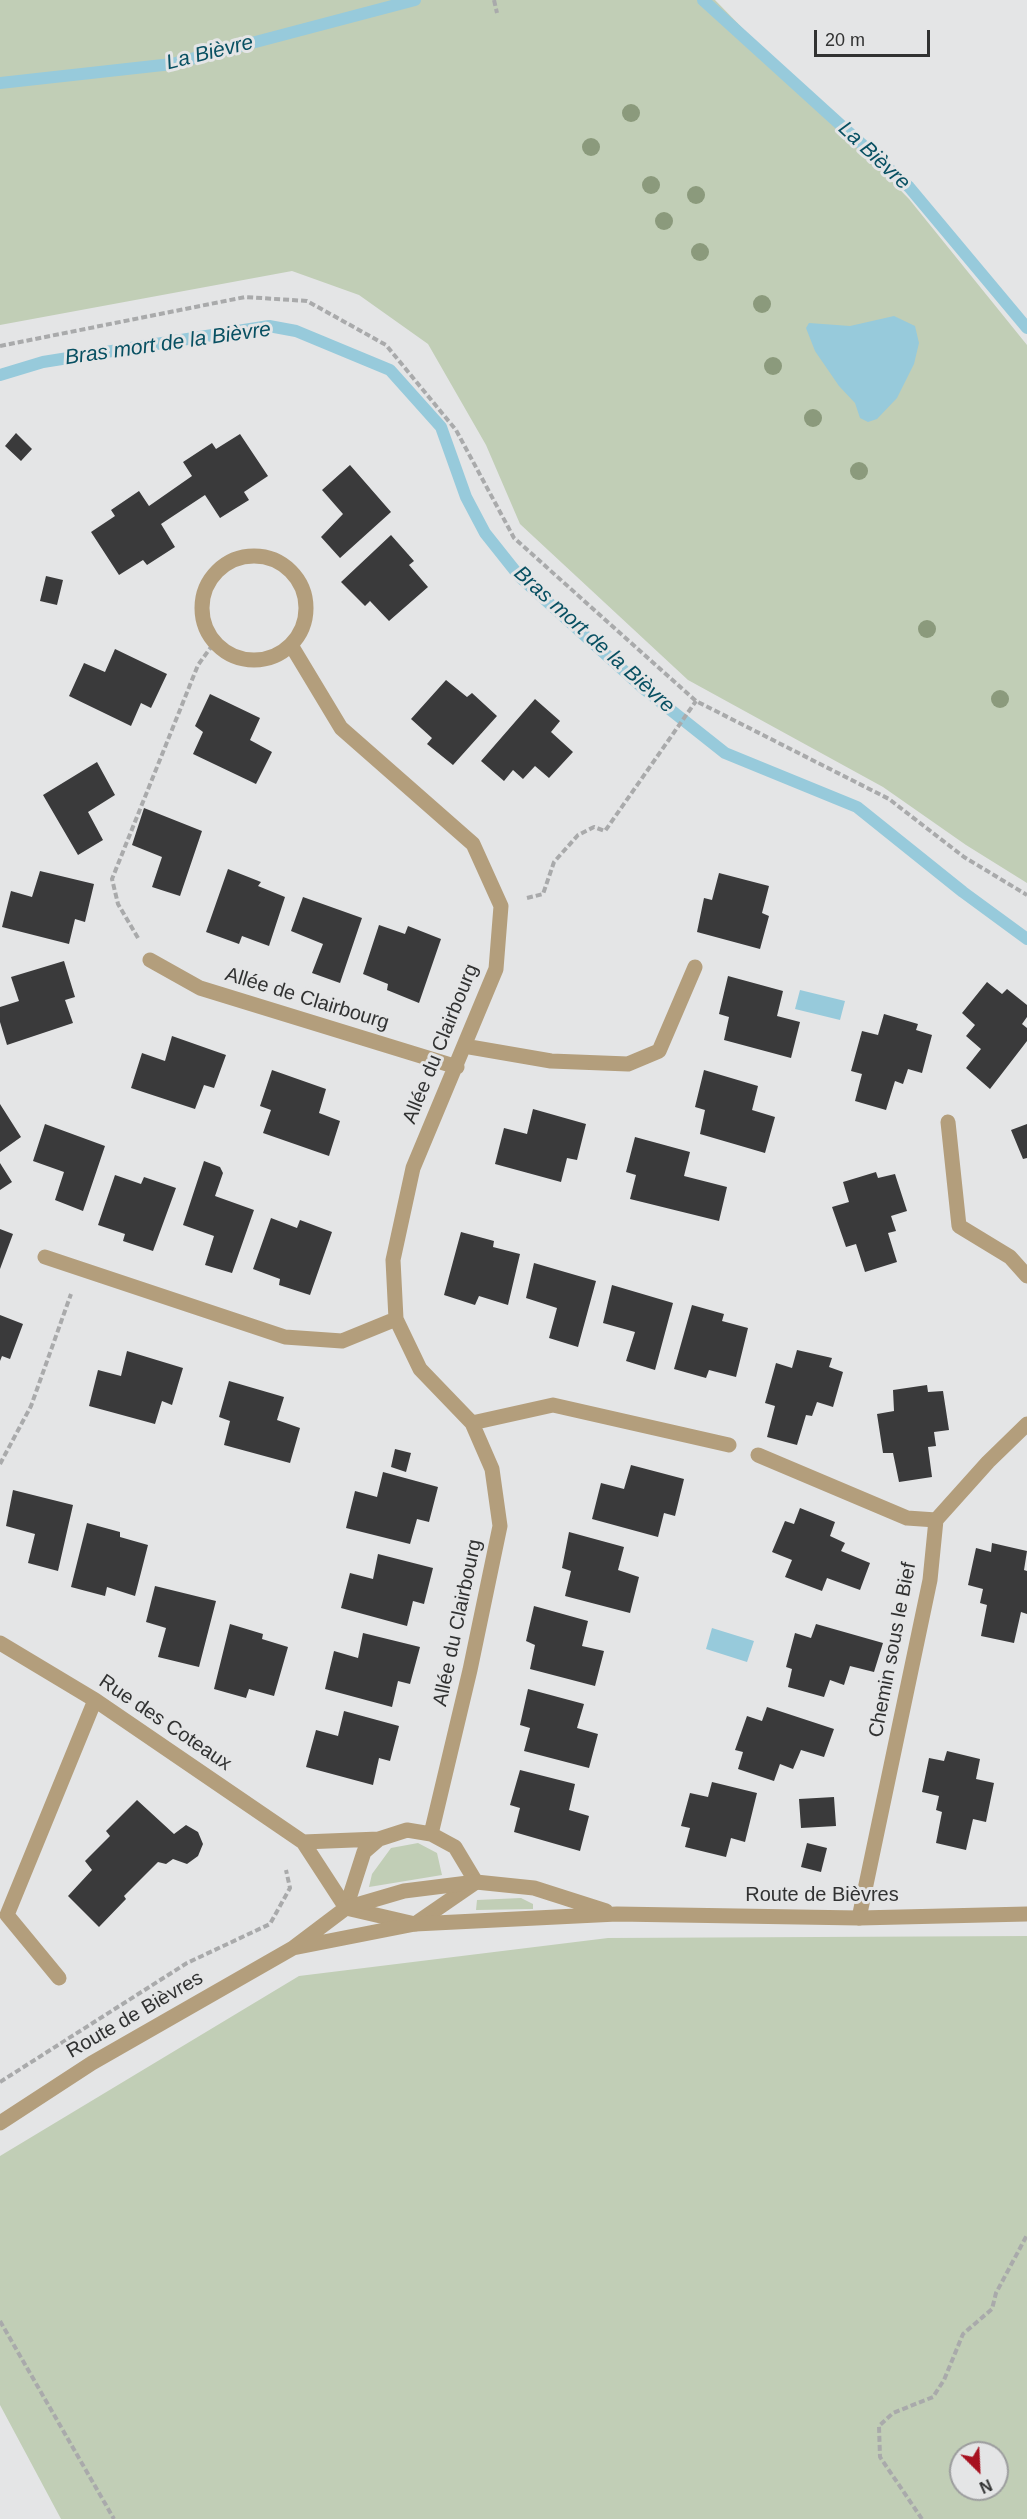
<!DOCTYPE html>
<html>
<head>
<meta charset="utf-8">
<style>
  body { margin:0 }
  #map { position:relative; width:1027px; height:2519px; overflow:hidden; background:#e4e5e6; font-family:Arial,sans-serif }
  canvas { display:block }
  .north { position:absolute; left:949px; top:2441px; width:60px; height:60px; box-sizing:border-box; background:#e4e5e6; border:2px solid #9c9d9e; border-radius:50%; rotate:156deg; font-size:16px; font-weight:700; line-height:24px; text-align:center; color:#313232 }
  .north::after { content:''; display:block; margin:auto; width:21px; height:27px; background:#a71120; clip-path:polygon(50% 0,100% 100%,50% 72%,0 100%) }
  .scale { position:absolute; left:814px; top:30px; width:116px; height:27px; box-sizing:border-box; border:3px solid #313232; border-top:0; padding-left:8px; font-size:18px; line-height:21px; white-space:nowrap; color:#313232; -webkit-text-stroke:4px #e4e5e6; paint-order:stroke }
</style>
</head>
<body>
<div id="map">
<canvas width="1027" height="2519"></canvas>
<div class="north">N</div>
<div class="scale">20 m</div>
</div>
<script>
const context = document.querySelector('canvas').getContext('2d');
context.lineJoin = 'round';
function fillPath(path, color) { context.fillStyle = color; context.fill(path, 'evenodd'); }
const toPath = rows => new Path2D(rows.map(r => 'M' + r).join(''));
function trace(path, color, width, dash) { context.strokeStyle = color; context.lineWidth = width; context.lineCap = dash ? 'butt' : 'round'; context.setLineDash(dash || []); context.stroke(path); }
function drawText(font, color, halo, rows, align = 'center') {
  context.font = font + ' Arial,sans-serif'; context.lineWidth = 6; context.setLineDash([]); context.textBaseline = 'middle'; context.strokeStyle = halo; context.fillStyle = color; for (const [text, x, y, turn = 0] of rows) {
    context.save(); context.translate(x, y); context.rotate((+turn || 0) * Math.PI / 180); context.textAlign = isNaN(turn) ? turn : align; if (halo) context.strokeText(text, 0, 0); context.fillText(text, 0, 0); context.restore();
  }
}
const green = toPath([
  [0,0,715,0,909,199,1027,345,1027,883,966,845,883,787,688,680,520,524,486,445,428,344,359,295,292,271,0,325],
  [418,1843,437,1853,442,1875,369,1887,372,1874,391,1848],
  [521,1898,533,1904,533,1909,476,1910,477,1900],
  [1027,1936,1027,2519,61,2519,0,2405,0,2156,299,1976,608,1938],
  [961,2453,997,2453,997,2489,961,2489]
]);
const water = toPath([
  [894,316,915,326,919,343,914,364,897,398,877,419,868,422,860,418,855,403,839,386,815,351,806,328,809,323,850,326],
  [800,990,845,1001,840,1020,795,1009],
  [712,1628,754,1641,747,1662,706,1649]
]);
const stream = toPath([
  [703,0,909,187,1027,328],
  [0,83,172,64,415,0],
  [0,375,43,362,269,326,296,331,390,370,441,427,466,497,485,533,520,577,643,688,725,753,857,807,963,892,1027,939]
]);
const building = toPath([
  [16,433,32,449,21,461,5,446],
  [240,434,268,476,244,492,249,500,220,518,205,495,161,524,175,547,147,565,143,560,119,575,91,532,115,516,111,510,139,491,149,506,192,476,183,462,212,443,216,449],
  [350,465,391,512,340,558,321,537,343,514,322,490],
  [391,535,414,561,409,565,428,587,389,621,370,601,365,606,341,582],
  [46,576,63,580,57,605,40,601],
  [115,649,167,674,151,708,141,703,131,726,69,696,84,663,105,672],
  [446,680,467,697,472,693,497,716,453,765,427,744,432,738,411,719],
  [210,694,260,718,250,740,272,752,256,784,193,754,203,732,195,726],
  [535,699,560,721,551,732,573,752,549,778,535,766,523,779,513,770,504,781,481,761],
  [97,762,115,795,88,812,103,840,78,855,43,795],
  [144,808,202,831,180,896,152,887,162,857,132,845],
  [228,869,261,882,258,886,285,897,269,946,242,936,239,944,206,932],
  [40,871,94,884,85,922,75,919,69,944,2,927,11,891,32,897],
  [719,873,769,886,762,913,769,916,760,949,697,932,704,898,712,900],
  [303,897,362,918,340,983,312,973,323,944,291,931],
  [379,925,405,934,408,926,441,939,419,1003,387,990,388,984,363,974],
  [64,961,75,997,65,1000,73,1023,7,1045,0,1022,0,1007,19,1001,11,977],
  [728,976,783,991,777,1016,800,1022,791,1058,724,1040,729,1017,719,1014],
  [987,982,1002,994,1007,989,1027,1005,1027,1017,1022,1024,1027,1028,1027,1041,990,1089,966,1068,981,1049,966,1036,975,1025,962,1013],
  [884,1014,918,1024,916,1030,932,1035,922,1073,908,1069,903,1084,895,1081,886,1110,855,1101,862,1074,851,1071,862,1031,878,1035],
  [172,1036,226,1055,214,1088,204,1085,195,1109,131,1088,142,1053,165,1061],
  [272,1070,326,1089,319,1113,340,1121,329,1156,263,1133,271,1110,260,1106],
  [704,1070,758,1086,752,1110,775,1117,765,1153,700,1134,705,1110,695,1107],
  [0,1104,21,1137,0,1152],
  [533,1109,586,1124,577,1160,567,1158,561,1182,495,1164,504,1128,527,1134],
  [45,1124,105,1146,83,1211,55,1200,64,1172,33,1161],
  [1027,1124,1027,1158,1023,1159,1011,1130],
  [635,1137,690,1152,684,1176,727,1187,719,1221,630,1199,636,1175,626,1172],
  [204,1161,220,1167,223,1173,215,1196,254,1210,232,1273,205,1265,214,1236,183,1225],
  [0,1163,12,1182,0,1190],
  [876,1172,878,1178,895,1174,907,1211,891,1216,896,1231,888,1233,897,1262,865,1272,856,1244,846,1247,832,1207,849,1202,843,1182],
  [115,1175,141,1184,144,1177,176,1188,153,1251,123,1241,125,1234,98,1225],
  [271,1218,297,1228,300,1220,332,1232,310,1295,279,1285,280,1279,253,1269],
  [0,1229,13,1234,0,1269],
  [461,1232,494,1241,493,1247,520,1254,508,1305,479,1296,475,1305,444,1295],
  [534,1263,596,1281,578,1347,549,1338,557,1308,526,1298],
  [612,1285,673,1303,655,1370,626,1361,635,1332,603,1323],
  [692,1305,724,1314,722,1321,748,1328,736,1377,709,1370,706,1378,674,1369],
  [0,1315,23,1324,10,1359,2,1356,0,1361],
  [797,1350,832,1358,829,1367,843,1372,833,1407,817,1402,812,1416,806,1415,797,1445,767,1437,775,1406,765,1403,776,1363,792,1368],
  [127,1351,183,1368,172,1405,162,1401,155,1424,89,1406,98,1370,121,1376],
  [229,1381,284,1397,277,1420,300,1428,290,1463,224,1445,230,1421,219,1417],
  [927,1385,928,1392,943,1391,949,1430,934,1432,936,1446,928,1447,932,1477,899,1482,893,1453,883,1453,877,1414,894,1411,893,1390],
  [395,1449,411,1453,406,1472,391,1467],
  [631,1465,684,1479,675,1516,664,1513,658,1537,592,1519,601,1483,624,1489],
  [383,1472,438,1487,429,1522,417,1519,410,1544,346,1528,355,1491,377,1497],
  [13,1490,73,1505,58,1571,28,1563,35,1534,6,1526],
  [800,1508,835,1522,830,1536,845,1543,841,1551,870,1563,860,1590,827,1578,822,1591,785,1577,792,1560,772,1552,785,1521,794,1524],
  [87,1523,120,1532,120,1537,148,1545,135,1596,107,1587,105,1596,71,1587],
  [569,1532,624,1547,618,1570,639,1577,630,1613,565,1596,571,1571,562,1568],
  [992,1543,1027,1551,1024,1570,1027,1571,1027,1614,1021,1612,1014,1643,981,1636,987,1605,980,1603,983,1589,968,1585,976,1548,991,1552],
  [378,1554,433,1568,424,1604,413,1601,407,1626,341,1608,350,1573,373,1579],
  [155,1586,216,1601,199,1667,158,1657,166,1628,146,1622],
  [534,1606,588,1621,582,1646,604,1651,595,1686,530,1669,535,1645,526,1641],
  [230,1624,263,1634,262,1639,288,1647,274,1696,249,1689,246,1698,214,1689],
  [816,1624,883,1643,874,1672,850,1666,844,1685,830,1680,824,1697,788,1687,792,1669,786,1667,795,1633,811,1638],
  [363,1633,420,1647,410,1684,398,1681,392,1707,325,1689,334,1651,358,1658],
  [528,1689,584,1704,577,1728,598,1734,589,1768,524,1751,530,1728,520,1725],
  [767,1707,834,1729,824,1757,801,1750,793,1769,780,1764,774,1781,738,1769,743,1752,735,1750,747,1716,762,1721],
  [344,1711,399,1726,390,1761,379,1758,373,1785,306,1767,316,1730,338,1736],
  [947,1751,980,1759,976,1779,994,1783,986,1822,973,1819,966,1850,936,1843,942,1812,936,1810,939,1796,922,1792,929,1758,944,1761],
  [520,1770,575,1784,569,1810,589,1816,580,1851,514,1832,520,1808,510,1805],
  [712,1782,757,1793,745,1842,731,1838,726,1857,685,1847,690,1828,681,1826,690,1793,708,1797],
  [834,1797,836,1826,801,1828,799,1799],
  [137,1800,174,1834,186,1825,198,1832,203,1844,198,1856,187,1864,173,1859,166,1864,158,1862,124,1896,126,1899,99,1927,68,1896,92,1870,85,1861,110,1836,106,1831],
  [807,1843,827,1848,821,1872,801,1867]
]);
const path = toPath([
  [494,0,497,13],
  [0,346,245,297,307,301,386,345,456,430,514,538,696,701,889,799,964,857,1027,895],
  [527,898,543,894,554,862,578,835,594,827,605,831,696,701],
  [138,938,118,904,112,879,198,665,214,643],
  [0,1464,31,1406,71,1294],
  [0,2082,187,1963,270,1924,290,1888,286,1870],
  [0,2321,114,2519],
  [922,2519,880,2457,879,2426,893,2413,933,2397,944,2380,963,2334,992,2309,996,2293,1027,2235]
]);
const service = toPath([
  [758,1455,907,1518,936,1520]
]);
const minor = toPath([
  '202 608a52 52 0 1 1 104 0a52 52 0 1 1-104 0Z',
  [291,645,341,728,473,844,501,906,496,969,413,1168,393,1260,396,1319,420,1369,472,1423,492,1469,500,1526,470,1670,431,1834],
  [150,960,200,988,457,1067],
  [464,1046,551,1061,628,1064,659,1051,695,967],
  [948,1122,959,1226,1010,1257,1027,1276],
  [45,1257,285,1337,342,1341,396,1319],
  [472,1423,553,1405,729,1445],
  [0,1643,95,1700,303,1842,346,1908],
  [407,1830,431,1834,455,1847,476,1882,415,1924,346,1908,364,1852,379,1839,407,1830],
  [303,1842,379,1839],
  [859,1918,930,1580,936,1520,988,1462,1027,1424],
  [59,1978,7,1915,95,1700]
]);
const tertiary = toPath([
  [293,1948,415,1924,617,1914,859,1918,1027,1914],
  [0,2123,92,2063,293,1948,346,1908,404,1891,476,1882,534,1888,606,1911]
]);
const trees = [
  [631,113],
  [591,147],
  [651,185],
  [696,195],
  [664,221],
  [700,252],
  [762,304],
  [773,366],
  [813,418],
  [859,471],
  [927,629],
  [1000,699]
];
const streetNames = [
  ["Allée de Clairbourg",307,999,17],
  ["Allée du Clairbourg",441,1044,-68],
  ["Allée du Clairbourg",458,1623,-78],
  ["Chemin sous le Bief",893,1650,-79],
  ["Rue des Coteaux",165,1723,34],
  ["Route de Bièvres",822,1895],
  ["Route de Bièvres",135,2015,-30]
];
const waterNames = [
  ["La Bièvre",210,53,-14],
  ["La Bièvre",874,156,43],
  ["Bras mort de la Bièvre",168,344,-8],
  ["Bras mort de la Bièvre",594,640,42]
];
fillPath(green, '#c1ceb6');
fillPath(water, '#97cadb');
trace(stream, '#97cadb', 12);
fillPath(building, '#3a3a3b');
trace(path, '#a9aaab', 4, [6, 3]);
trace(service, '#b39e7c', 15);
trace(minor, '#b39e7c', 15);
trace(tertiary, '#b39e7c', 15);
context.fillStyle = '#8b9a7c';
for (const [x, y] of trees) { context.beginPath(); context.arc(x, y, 9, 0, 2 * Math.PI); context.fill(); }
drawText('20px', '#313232', '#e4e5e6', streetNames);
drawText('italic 21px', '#085062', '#e4e5e6', waterNames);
</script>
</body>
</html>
